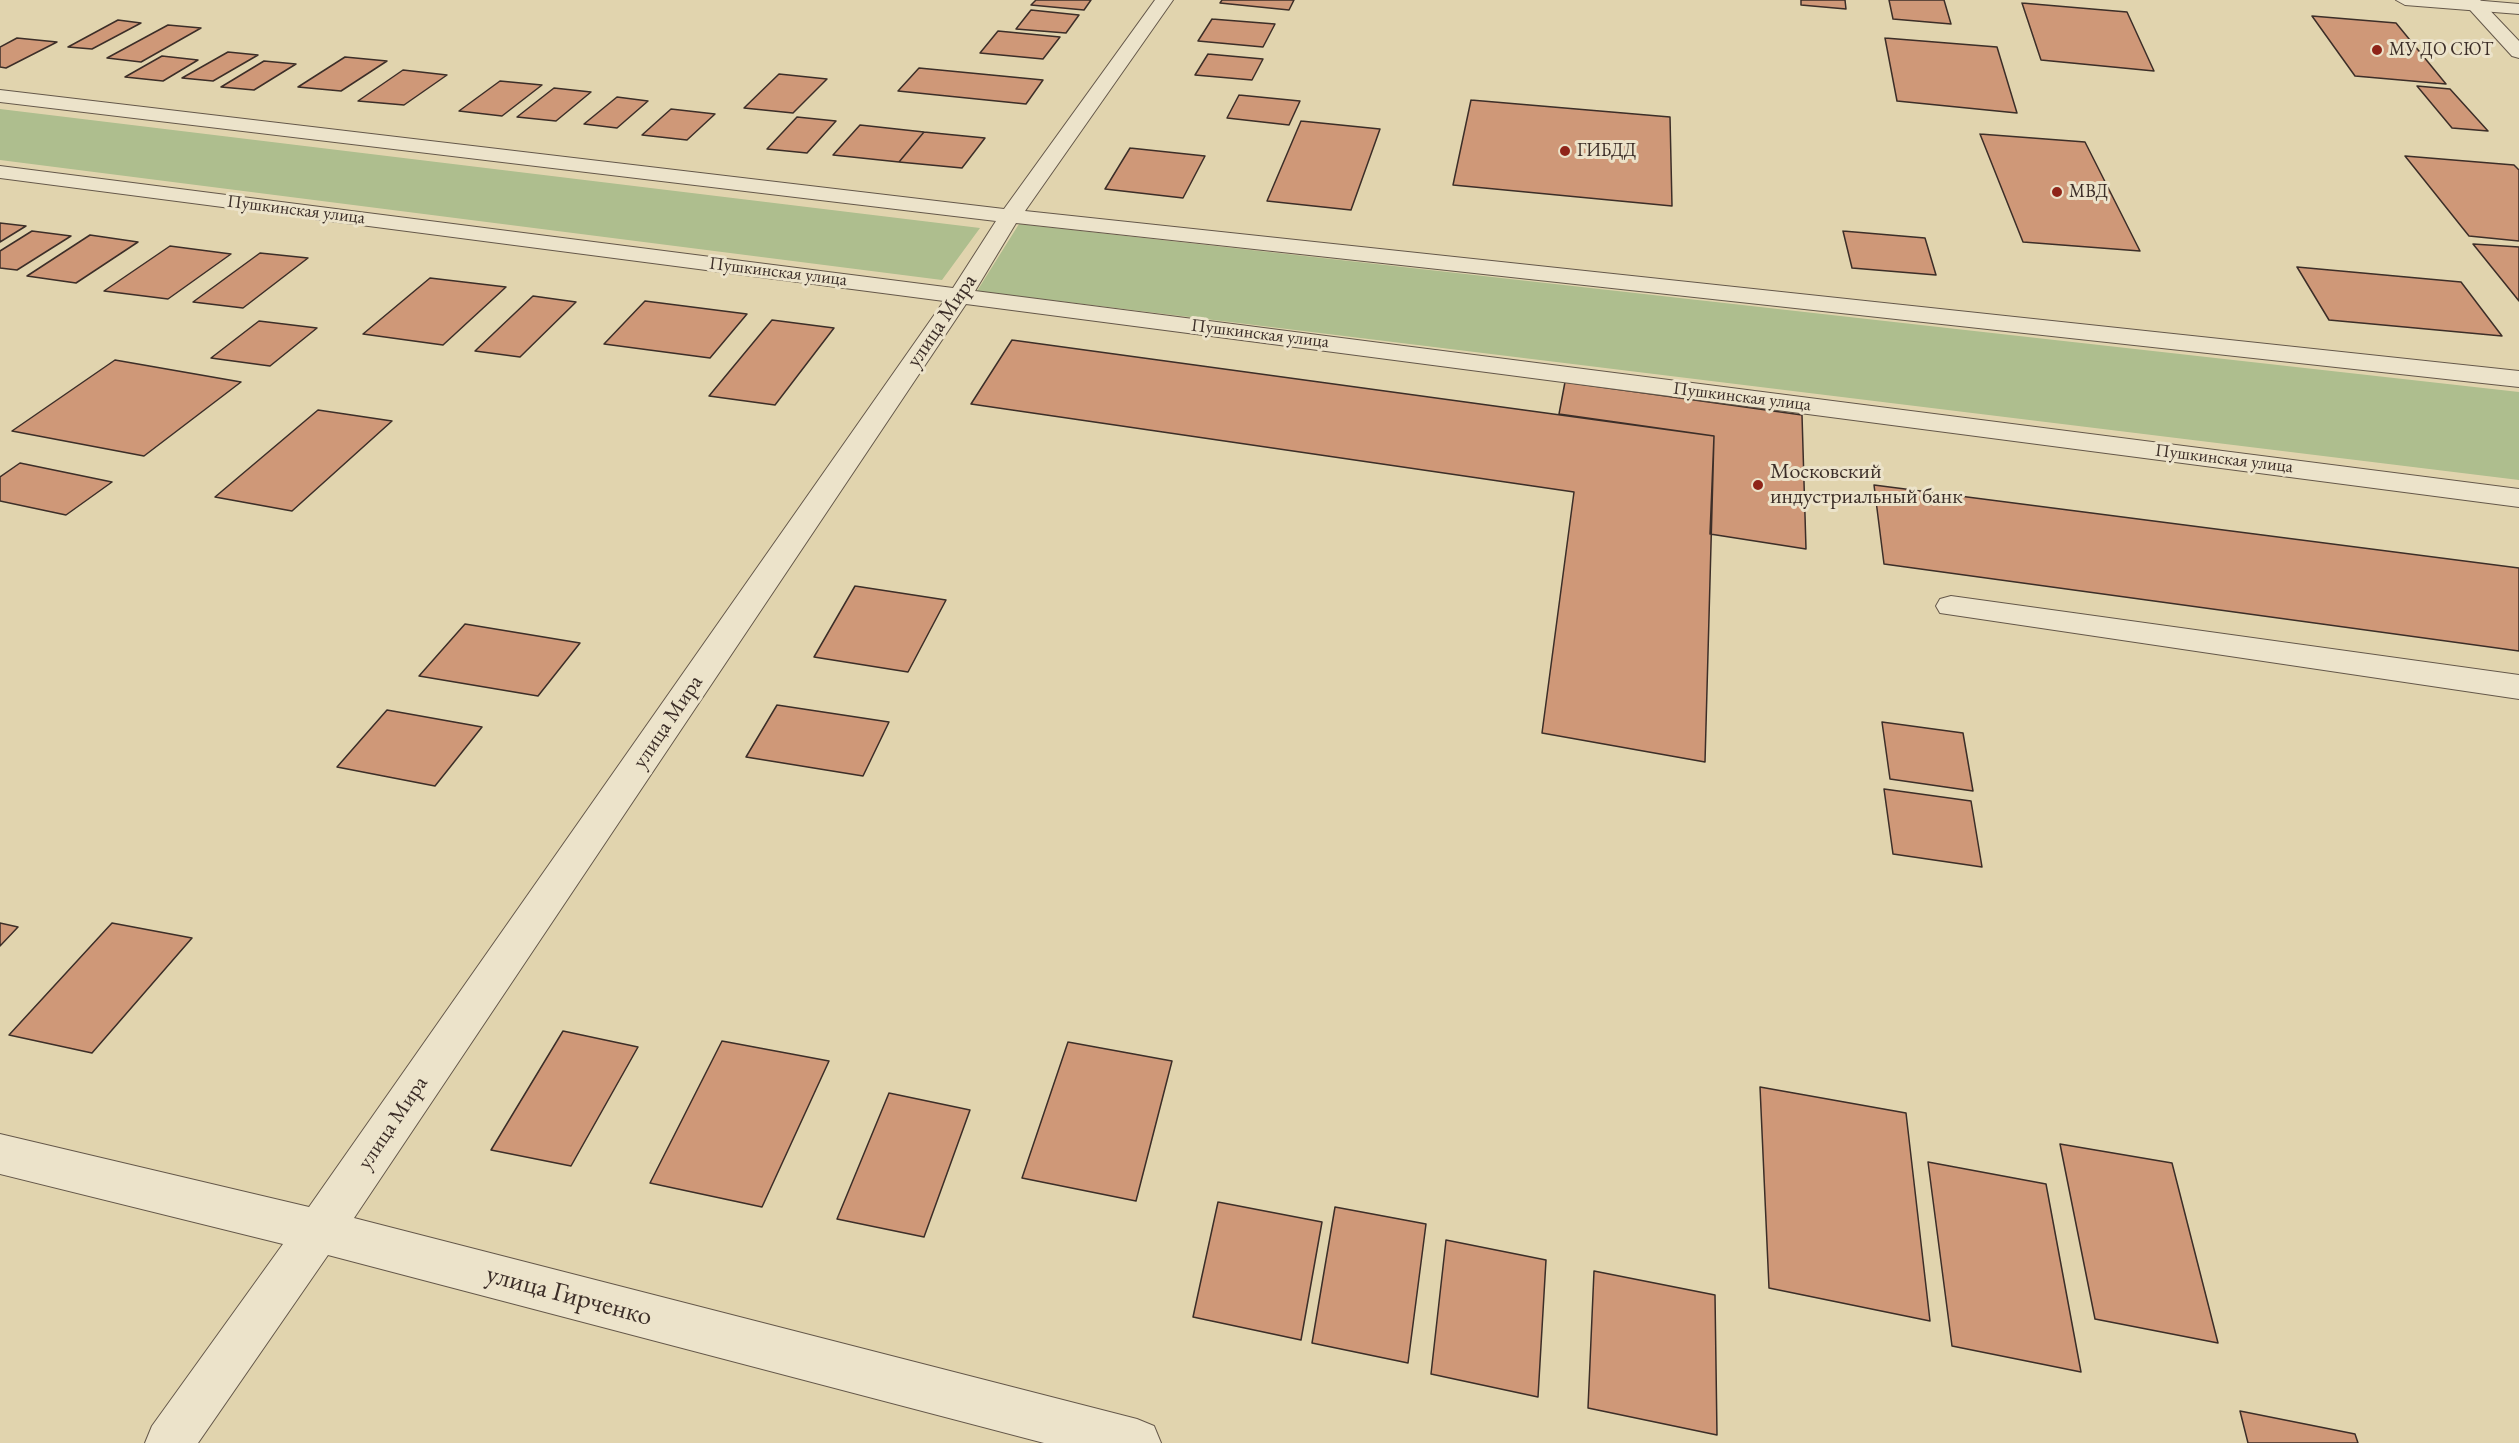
<!DOCTYPE html>
<html>
<head>
<meta charset="utf-8">
<style>
  body { margin:0 }
  canvas { display:block; background:#e1d4ae }
</style>
</head>
<body>
<canvas width="2519" height="1443"></canvas>
<script>
const context = document.querySelector('canvas').getContext('2d');
context.lineJoin = 'round';
function fillPath(path, color) { context.fillStyle = color; context.fill(path, 'evenodd'); }
const toPath = rows => new Path2D(rows.map(r => 'M' + r).join(''));
function trace(path, color, width, dash) { context.strokeStyle = color; context.lineWidth = width; context.lineCap = dash ? 'butt' : 'round'; context.setLineDash(dash || []); context.stroke(path); }
function drawText(font, color, halo, rows, align = 'center') {
  context.font = font + ' "EB Garamond",serif'; context.lineWidth = 6; context.setLineDash([]); context.textBaseline = 'middle'; context.strokeStyle = halo; context.fillStyle = color; for (const [text, x, y, turn = 0] of rows) {
    context.save(); context.translate(x, y); context.rotate((+turn || 0) * Math.PI / 180); context.textAlign = isNaN(turn) ? turn : align; if (halo) context.strokeText(text, 0, 0); context.fillText(text, 0, 0); context.restore();
  }
}
const green = toPath([
  [0,109,980,228,942,280,0,160],
  [1019,224,2519,392,2519,480,977,291]
]);
const building = toPath([
  [1036,0,1091,0,1084,10,1031,5,1036,0],
  [1222,0,1294,0,1289,10,1220,3,1222,0],
  [1801,0,1845,0,1846,9,1801,5,1801,0],
  [1889,0,1944,0,1951,24,1893,19,1889,0],
  [2022,3,2127,12,2154,71,2041,60,2022,3],
  [1031,10,1079,15,1066,33,1016,29,1031,10],
  [2312,16,2396,23,2446,84,2355,76,2312,16],
  [1212,19,1275,24,1263,47,1198,41,1212,19],
  [118,20,141,23,92,49,68,47,118,20],
  [168,25,201,28,141,62,107,58,168,25],
  [998,31,1060,37,1043,59,980,53,998,31],
  [17,38,57,42,6,68,0,67,0,47,17,38],
  [1885,38,1997,47,2017,113,1897,101,1885,38],
  [228,52,258,55,213,81,182,78,228,52],
  [1208,54,1263,59,1252,80,1195,75,1208,54],
  [162,56,198,60,163,81,125,77,162,56],
  [345,57,387,61,341,91,298,87,345,57],
  [264,61,296,64,254,90,221,87,264,61],
  [919,68,1043,80,1026,104,898,91,919,68],
  [403,70,447,75,404,105,358,101,403,70],
  [779,74,827,79,793,113,744,108,779,74],
  [500,81,542,85,502,116,459,111,500,81],
  [2417,86,2450,89,2488,131,2452,128,2417,86],
  [554,88,591,92,556,121,517,117,554,88],
  [1239,95,1300,101,1289,125,1227,118,1239,95],
  [617,97,648,101,617,128,584,124,617,97],
  [1471,100,1670,117,1672,206,1453,185,1471,100],
  [671,109,715,114,687,140,642,135,671,109],
  [797,117,836,121,807,153,767,149,797,117],
  [1301,121,1380,129,1351,210,1267,201,1301,121],
  [860,125,924,132,899,162,833,155,860,125],
  [924,132,985,138,962,168,899,162,924,132],
  [1980,134,2085,142,2140,251,2023,242,1980,134],
  [1130,148,1205,156,1183,198,1105,189,1130,148],
  [2405,156,2514,165,2519,170,2519,241,2469,236,2405,156],
  [0,223,26,226,0,242,0,223],
  [32,231,71,236,17,270,0,268,0,251,32,231],
  [1843,231,1925,238,1936,275,1852,268,1843,231],
  [90,235,138,242,76,283,27,276,90,235],
  [2473,244,2519,247,2519,301,2473,244],
  [170,246,231,254,168,299,104,291,170,246],
  [260,253,308,258,243,308,193,302,260,253],
  [2297,267,2461,282,2502,336,2329,320,2297,267],
  [430,278,506,287,443,345,363,334,430,278],
  [533,296,576,302,520,357,475,351,533,296],
  [645,301,747,314,710,358,604,344,645,301],
  [772,320,834,328,775,405,709,396,772,320],
  [259,321,317,328,270,366,211,358,259,321],
  [1012,340,1714,436,1705,762,1542,733,1574,492,971,404,1012,340],
  [115,360,241,382,144,456,12,431,115,360],
  [1565,382,1802,415,1806,549,1710,534,1714,436,1559,414,1565,382],
  [318,410,392,421,292,511,215,497,318,410],
  [20,463,112,482,66,515,0,501,0,477,20,463],
  [1874,485,2519,568,2519,651,1884,564,1874,485],
  [855,586,946,600,908,672,814,657,855,586],
  [465,624,580,643,538,696,419,676,465,624],
  [777,705,889,722,863,776,746,757,777,705],
  [387,710,482,727,435,786,337,767,387,710],
  [1882,722,1963,733,1973,791,1890,779,1882,722],
  [1884,789,1971,801,1982,867,1893,854,1884,789],
  [0,923,18,927,0,946,0,923],
  [112,923,192,938,92,1053,9,1035,112,923],
  [563,1031,638,1047,571,1166,491,1150,563,1031],
  [722,1041,829,1061,762,1207,650,1183,722,1041],
  [1068,1042,1172,1061,1136,1201,1022,1178,1068,1042],
  [1760,1087,1906,1113,1930,1321,1769,1288,1760,1087],
  [889,1093,970,1110,924,1237,837,1219,889,1093],
  [2060,1144,2172,1163,2218,1343,2095,1319,2060,1144],
  [1928,1162,2046,1184,2081,1372,1952,1346,1928,1162],
  [1218,1202,1322,1222,1301,1340,1193,1317,1218,1202],
  [1335,1207,1426,1224,1408,1363,1312,1343,1335,1207],
  [1446,1240,1546,1260,1538,1397,1431,1374,1446,1240],
  [1594,1271,1715,1295,1717,1435,1588,1408,1594,1271],
  [2240,1411,2355,1434,2358,1443,2248,1443,2240,1411]
]);
const service = toPath([
  [1951,596,2519,675,2519,699,1940,613,1936,606,1940,599,1951,596]
]);
const minor = toPath([
  [1155,0,1173,0,1025,211,2519,371,2519,387,1016,223,975,291,2519,489,2519,507,966,304,354,1218,1137,1419,1154,1426,1161,1443,1044,1443,328,1255,198,1443,145,1443,152,1426,283,1244,0,1174,0,1134,309,1207,944,301,0,178,0,166,953,288,996,221,0,102,0,90,1004,209,1155,0],
  [2461,0,2480,0,2519,41,2519,58,2512,56,2461,0]
]);
const tertiary = toPath([
  [2396,0,2472,0,2519,4,2519,14,2405,5,2396,0]
]);
const markers = [
  [2377,50,6,"#8f2418"],
  [1565,151,6,"#8f2418"],
  [2057,192,6,"#8f2418"],
  [1758,485,6,"#8f2418"]
];
const farPoinames = [
  ["МУ ДО СЮТ",2389,50],
  ["ГИБДД",1577,151],
  ["МВД",2069,192]
];
const farStreetnames = [
  ["Пушкинская улица",296,210,7],
  ["Пушкинская улица",778,272,7],
  ["Пушкинская улица",1260,334,7],
  ["Пушкинская улица",1742,397,7],
  ["Пушкинская улица",2224,459,7]
];
const streetNames = [
  ["улица Мира",942,321,-56],
  ["улица Мира",668,722,-56],
  ["улица Мира",393,1123,-56]
];
const poiNames = [
  ["Московский",1770,472],
  ["индустриальный банк",1770,497]
];
const nearStreetnames = [
  ["улица Гирченко",569,1296,15]
];
fillPath(green, '#aebe8e');
fillPath(building, '#cf9878');
trace(building, '#3c2e28', 1.5);
trace(service, '#65584a', 2);
trace(minor, '#65584a', 2);
trace(tertiary, '#65584a', 2);
fillPath(service, '#ece3ca');
fillPath(minor, '#ece3ca');
fillPath(tertiary, '#ece3ca');
for (const [x, y, r, color] of markers) { const dot = new Path2D(); dot.arc(x, y, r, 0, 2 * Math.PI); context.fillStyle = color; context.fill(dot); trace(dot, '#ece3ca', 2); }
drawText('18px', '#3c2e28', '#ece3ca', farPoinames, 'left');
drawText('18px', '#3c2e28', '#ece3ca', farStreetnames);
drawText('22px', '#3c2e28', '#ece3ca', streetNames);
drawText('22px', '#3c2e28', '#ece3ca', poiNames, 'left');
drawText('27px', '#3c2e28', '#ece3ca', nearStreetnames);
</script>
</body>
</html>
